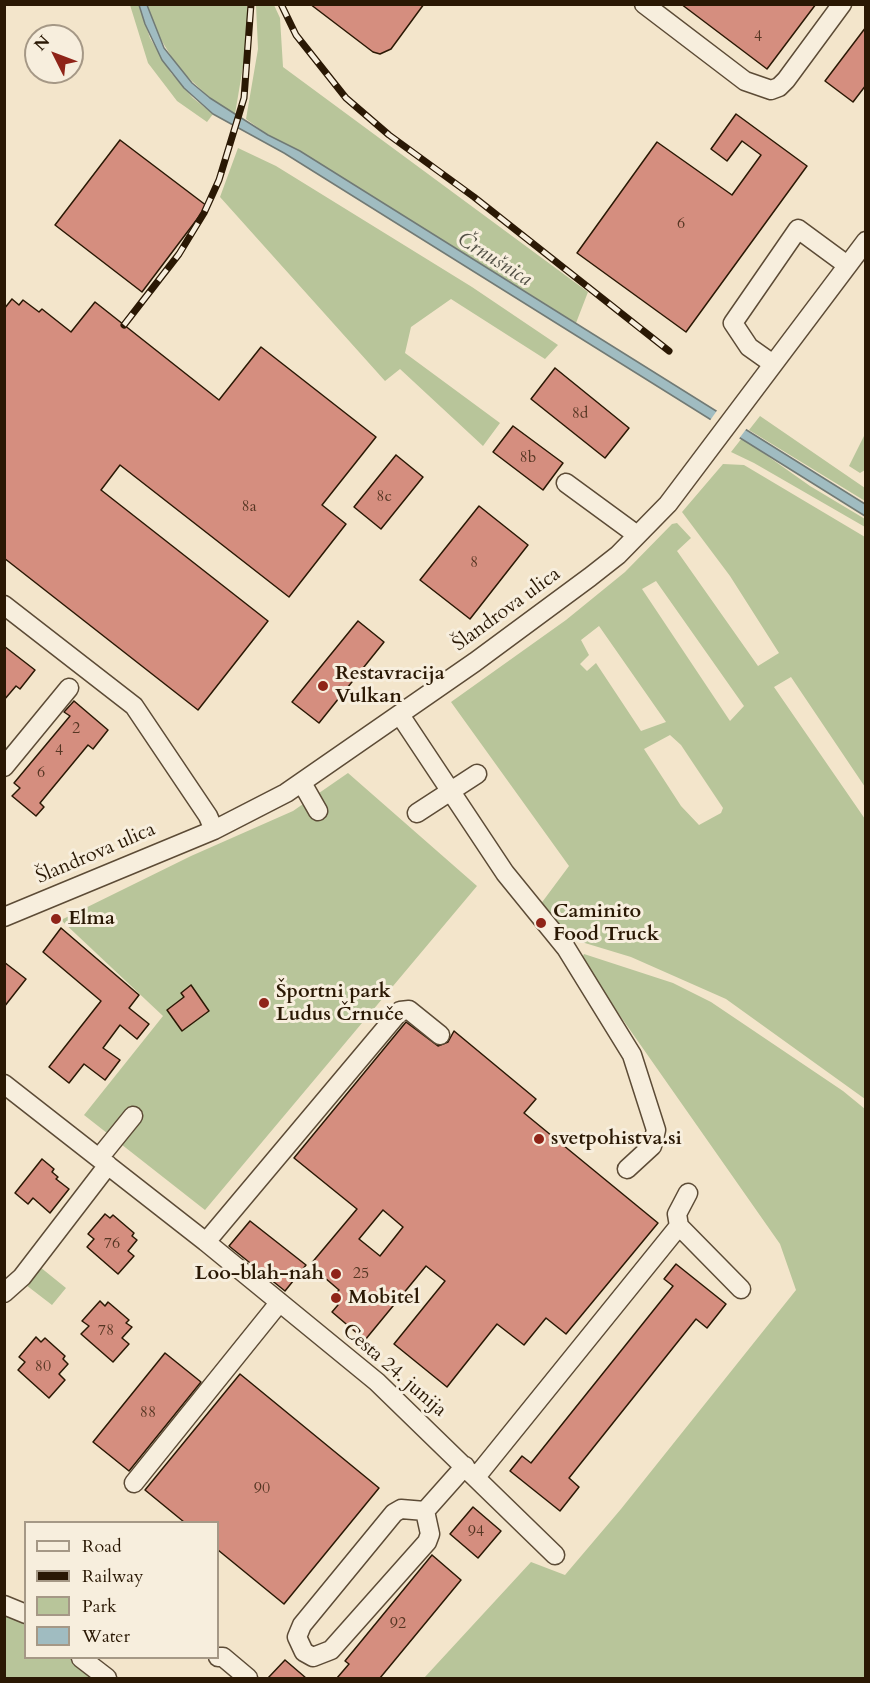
<!DOCTYPE html>
<html>
<head>
<meta charset="utf-8">
<style>
  body { margin:0 }
  #map { position:relative; width:870px; height:1683px; overflow:hidden; background:#f3e5cb; font-family:Cardo,serif }
  canvas { display:block }
  .frame { position:absolute; inset:0; border:6px solid #2a1804; pointer-events:none }
  .legend { position:absolute; left:24px; top:1521px; width:195px; height:138px; box-sizing:border-box; background:#f7eedd; border:2px solid #a59886; margin:0; padding:8px 10px; list-style:none; font-size:18px; color:#2a1804 }
  .legend li { display:flex; align-items:center; gap:12px; height:30px }
  .legend b { width:30px; border:2px solid #a59886 }
  .north { position:absolute; left:24px; top:24px; width:60px; height:60px; box-sizing:border-box; background:#f7eedd; border:2px solid #a59886; border-radius:50%; rotate:312deg; font-size:16px; font-weight:700; line-height:24px; text-align:center; color:#2a1804 }
  .north::after { content:''; display:block; margin:auto; width:21px; height:27px; background:#8f2418; clip-path:polygon(50% 0,100% 100%,50% 72%,0 100%) }
</style>
</head>
<body>
<div id="map">
<canvas width="870" height="1683"></canvas>
<div class="frame"></div>
<ul class="legend">
<li><b style="height:8px;background:#f7eedd"></b>Road</li>
<li><b style="height:8px;background:#2a1804"></b>Railway</li>
<li><b style="height:16px;background:#b8c59a"></b>Park</li>
<li><b style="height:16px;background:#a0bcc1"></b>Water</li>
</ul>
<div class="north">N</div>
</div>
<script>
const context = document.querySelector('canvas').getContext('2d');
context.lineJoin = 'round';
function fillPath(path, color) { context.fillStyle = color; context.fill(path, 'evenodd'); }
const toPath = rows => new Path2D(rows.map(r => 'M' + r).join(''));
function trace(path, color, width, dash) { context.strokeStyle = color; context.lineWidth = width; context.lineCap = dash ? 'butt' : 'round'; context.setLineDash(dash || []); context.stroke(path); }
function drawText(font, color, halo, rows, align = 'center') {
  context.font = font + ' Cardo,serif'; context.lineWidth = 6; context.setLineDash([]); context.textBaseline = 'middle'; context.strokeStyle = halo; context.fillStyle = color; for (const [text, x, y, turn = 0] of rows) {
    context.save(); context.translate(x, y); context.rotate((+turn || 0) * Math.PI / 180); context.textAlign = isNaN(turn) ? turn : align; if (halo) context.strokeText(text, 0, 0); context.fillText(text, 0, 0); context.restore();
  }
}
const green = toPath([
  [130,5,139,5,150,38,171,73,193,98,213,114,207,122,177,101,148,63],
  [147,5,247,5,247,43,235,114,210,98,179,69,155,30],
  [256,5,274,5,280,18,283,67,588,292,576,323,300,151,268,135,246,119,258,49],
  [238,148,276,166,472,287,558,345,545,359,451,299,411,327,405,353,500,423,483,446,400,369,385,381,220,197],
  [760,416,865,488,865,501,749,430],
  [865,434,865,470,860,473,849,466],
  [742,438,810,486,865,519,865,527,754,463,731,452],
  [723,464,744,465,865,537,865,787,791,677,774,687,865,819,865,1099,726,999,631,957,565,937,540,905,569,866,451,702,566,620,625,572,672,524,677,523,691,538,677,551,758,666,779,653,730,576,682,512],
  [656,581,744,706,730,721,642,589],
  [599,626,666,722,641,731,596,663,587,671,580,664,589,655,581,640],
  [670,735,681,745,723,808,721,813,699,825,681,806,644,749],
  [348,773,477,886,205,1210,84,1115,163,1016,61,920,191,856,293,811],
  [584,954,673,983,711,1002,843,1091,865,1109,865,1678,424,1678,531,1562,565,1575,621,1509,796,1290,780,1244,581,960],
  [40,1267,66,1288,52,1305,26,1285],
  [4,1613,25,1623,26,1658,70,1658,97,1678,5,1678]
]);
const water = toPath([
  [139,5,147,5,164,48,192,83,210,98,268,135,300,151,865,504,865,516,284,153,213,114,184,88,162,60,145,24,139,5]
]);
const pier = toPath([
  [718,409,747,428,738,440,709,422]
]);
const building = toPath([
  [310,4,424,4,391,49,380,54,373,52,310,4],
  [681,4,816,4,767,69,681,4],
  [866,27,866,85,853,102,825,81,866,27],
  [736,114,807,166,686,332,577,253,657,142,732,195,761,155,742,141,727,161,711,149,736,114],
  [120,140,207,206,142,292,55,225,120,140],
  [12,299,19,305,23,300,39,312,42,309,71,332,95,302,219,400,261,347,376,437,322,505,346,524,289,597,120,465,101,490,268,621,198,710,4,558,4,309,12,299],
  [555,368,629,428,605,458,531,399,555,368],
  [513,426,563,463,543,490,493,452,513,426],
  [396,455,423,477,381,529,354,507,396,455],
  [479,506,528,545,470,619,420,580,479,506],
  [358,621,384,642,319,723,292,702,358,621],
  [4,646,35,670,20,689,16,686,4,700,4,646],
  [74,701,108,730,93,749,88,745,40,803,44,807,36,816,12,796,20,788,14,783,70,716,64,712,74,701],
  [61,928,139,995,129,1008,149,1024,137,1039,120,1025,103,1048,120,1060,105,1080,84,1064,69,1083,49,1067,101,1001,43,952,61,928],
  [4,962,26,979,4,1007,4,962],
  [191,985,209,1011,182,1031,167,1010,184,997,181,993,191,985],
  [406,1022,438,1046,448,1042,454,1031,536,1099,524,1113,658,1223,566,1334,546,1318,524,1345,497,1324,447,1387,394,1344,445,1281,426,1266,365,1340,332,1312,338,1305,331,1299,339,1290,310,1265,357,1209,294,1158,406,1022],
  [383,1210,403,1227,380,1256,359,1239,383,1210],
  [42,1159,54,1169,52,1172,58,1177,56,1179,69,1189,50,1213,33,1198,28,1204,15,1193,42,1159],
  [105,1214,110,1218,113,1215,134,1233,132,1236,137,1240,128,1251,134,1256,118,1274,87,1247,94,1239,88,1234,105,1214],
  [250,1221,306,1265,285,1291,229,1246,250,1221],
  [676,1264,726,1304,707,1328,696,1319,569,1478,579,1487,560,1511,510,1471,522,1456,531,1463,673,1286,664,1279,676,1264],
  [100,1301,105,1306,108,1302,129,1320,126,1323,132,1327,122,1338,129,1344,113,1362,81,1334,89,1326,82,1321,100,1301],
  [36,1337,41,1342,45,1338,65,1356,63,1359,68,1364,59,1374,65,1380,49,1398,18,1370,25,1362,19,1357,36,1337],
  [165,1353,201,1382,129,1471,93,1442,165,1353],
  [240,1374,379,1488,284,1604,218,1550,218,1522,184,1522,145,1490,240,1374],
  [473,1507,501,1531,478,1558,450,1534,473,1507],
  [432,1555,461,1580,380,1678,337,1678,349,1664,345,1661,432,1555],
  [285,1660,306,1678,268,1678,285,1660]
]);
const minor = toPath([
  [644,4,745,81,771,90,779,87,786,80,842,4],
  [773,364,749,347,733,323,798,229,847,265],
  [566,483,637,535],
  [4,605,134,706,208,816,214,830],
  [400,715,505,873,566,948,632,1055,656,1130,652,1146,627,1169],
  [4,767,69,688],
  [302,783,318,811],
  [417,813,477,774],
  [4,917,214,830,286,793,475,662,590,577,618,555,668,504,866,241],
  [4,1084,206,1242,377,1382,555,1555],
  [99,1158,133,1116],
  [688,1193,677,1214,679,1226,741,1289],
  [206,1242,400,1011,409,1010,440,1035],
  [4,1293,22,1277,108,1165],
  [476,1477,679,1226],
  [134,1483,279,1303],
  [425,1511,430,1534,427,1542,331,1650,313,1657,304,1652,297,1637,302,1625,394,1513,401,1509,425,1511,465,1466],
  [4,1605,26,1614],
  [218,1657,223,1657,248,1678],
  [81,1658,107,1678]
]);
const rail = toPath([
  [281,4,296,35,346,98,389,135,474,197,669,351],
  [124,325,179,254,204,213,219,180,244,98,251,4]
]);
const markers = [
  [323,686,6,"#8f2418"],
  [56,919,6,"#8f2418"],
  [541,923,6,"#8f2418"],
  [264,1003,6,"#8f2418"],
  [539,1139,6,"#8f2418"],
  [336,1274,6,"#8f2418"],
  [336,1298,6,"#8f2418"]
];
const numberNames = [
  ["4",758,37],
  ["6",681,224],
  ["8d",580,414],
  ["8b",528,458],
  ["8c",384,497],
  ["8a",249,507],
  ["8",474,563],
  ["2",76,729],
  ["4",59,751],
  ["6",41,773],
  ["76",112,1244],
  ["25",361,1274],
  ["78",106,1331],
  ["80",43,1367],
  ["88",148,1413],
  ["90",262,1489],
  ["94",476,1532],
  ["92",398,1624]
];
const streetNames = [
  ["Šlandrova ulica",507,610,-36],
  ["Šlandrova ulica",96,854,-23],
  ["Cesta 24. junija",394,1371,41]
];
const poiNames = [
  ["Restavracija",335,674],
  ["Vulkan",335,697],
  ["Caminito",553,912],
  ["Food Truck",553,935],
  ["Elma",68,919],
  ["Športni park",276,992],
  ["Ludus Črnuče",276,1015],
  ["svetpohistva.si",551,1139],
  ["Loo-blah-nah",324,1274,"right"],
  ["Mobitel",348,1298]
];
const waterNames = [
  ["Črnušnica",494,260,32]
];
fillPath(green, '#b8c59a');
fillPath(water, '#a0bcc1');
trace(water, '#717a75', 1.5);
fillPath(pier, '#f3e5cb');
fillPath(building, '#d58e7f');
trace(building, '#2a1804', 1.5);
trace(minor, '#5c4b36', 21);
trace(minor, '#f7eedd', 18);
trace(rail, '#2a1804', 7);
trace(rail, '#f7eedd', 4.5, [14]);
for (const [x, y, r, color] of markers) { const dot = new Path2D(); dot.arc(x, y, r, 0, 2 * Math.PI); context.fillStyle = color; context.fill(dot); trace(dot, '#f7eedd', 2); }
drawText('16px', '#553623', null, numberNames);
drawText('20px', '#2a1804', '#f7eedd', streetNames);
drawText('bold 20px', '#2a1804', '#f7eedd', poiNames, 'left');
drawText('italic 21px', '#535146', '#f7eedd', waterNames);
</script>
</body>
</html>
